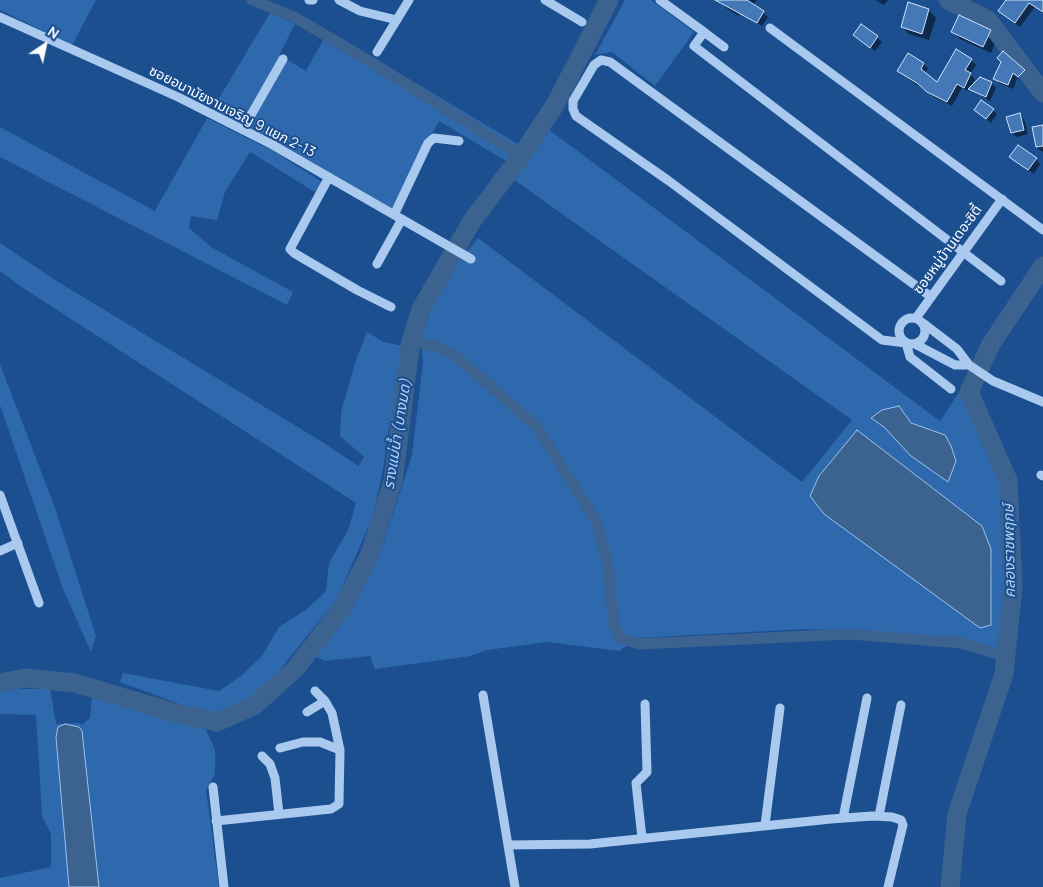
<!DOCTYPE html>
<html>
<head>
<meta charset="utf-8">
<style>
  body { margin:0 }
  #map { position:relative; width:1043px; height:887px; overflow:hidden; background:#1b4f8f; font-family:Manrope,sans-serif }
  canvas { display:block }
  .north { position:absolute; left:20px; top:20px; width:50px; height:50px; -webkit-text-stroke:4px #1b4f8f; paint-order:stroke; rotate:34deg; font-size:14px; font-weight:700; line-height:20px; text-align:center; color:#fff }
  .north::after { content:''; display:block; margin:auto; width:18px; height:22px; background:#fff; clip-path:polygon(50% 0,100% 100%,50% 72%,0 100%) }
</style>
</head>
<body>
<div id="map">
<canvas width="1043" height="887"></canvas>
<div class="north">N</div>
</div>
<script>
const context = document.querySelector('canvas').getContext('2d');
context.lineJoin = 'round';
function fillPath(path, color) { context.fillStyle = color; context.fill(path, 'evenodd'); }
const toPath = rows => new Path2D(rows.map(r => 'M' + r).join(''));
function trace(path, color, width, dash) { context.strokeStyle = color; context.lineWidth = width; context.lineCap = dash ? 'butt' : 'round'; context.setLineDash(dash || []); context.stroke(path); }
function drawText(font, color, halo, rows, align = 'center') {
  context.font = font + ' Manrope,"Noto Sans Thai",sans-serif'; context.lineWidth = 4; context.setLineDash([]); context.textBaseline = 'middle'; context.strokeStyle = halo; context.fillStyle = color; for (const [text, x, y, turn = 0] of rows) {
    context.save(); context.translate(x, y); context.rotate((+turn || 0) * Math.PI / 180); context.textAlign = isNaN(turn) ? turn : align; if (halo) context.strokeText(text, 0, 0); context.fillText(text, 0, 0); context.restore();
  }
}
const green = toPath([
  [0,0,96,0,72,45,0,10],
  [625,0,651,0,694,32,655,86,612,52,595,55],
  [270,13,295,24,279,55,306,71,323,40,332,33,521,146,508,162,439,121,392,208,271,139,212,110],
  [207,118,273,151,322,182,315,192,250,152,225,192,217,220,191,216,189,228,211,247,293,292,287,305,0,157,0,127,155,211],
  [548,129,940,421,969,377,977,392,990,448,1000,476,1002,496,1006,535,1003,652,934,637,883,632,806,629,638,638,619,651,547,642,487,650,471,656,375,669,370,656,325,661,311,654,325,642,379,557,412,455,423,362,421,338,433,304,459,261,478,238,802,482,852,420,513,179],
  [871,418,911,423,945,435,911,456,884,427],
  [982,526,992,570,990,595],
  [0,243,55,280,324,443,358,466,364,457,340,436,341,412,356,360,367,332,384,342,403,346,395,417,389,428,383,470,373,516,337,599,266,687,225,713,201,712,120,682,123,673,219,691,242,675,262,656,279,627,307,609,326,591,329,563,348,530,356,503,20,286,0,271],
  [0,364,55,508,96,636,91,652,63,589,0,405],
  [13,689,50,689,56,724,79,723,82,725,90,718,92,695,205,728,215,750,215,774,206,790,219,887,99,887,82,732,56,737,69,887,0,887,0,878,51,867,51,834,42,816,36,715,0,714,0,692]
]);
const water = toPath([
  [899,406,911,423,945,435,951,446,956,461,948,482,911,456,884,427,871,418,882,410,899,406],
  [857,430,982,526,991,549,991,625,980,628,824,514,810,496,819,476,857,430],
  [65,724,79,727,82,731,99,887,69,887,56,737,58,727,65,724]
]);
const shadow = toPath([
  [724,0,757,0,753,5,768,17,762,26,741,13,739,16,726,8,722,3],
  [875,0,888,0,884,5],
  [1007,0,1043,0,1043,12,1035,7,1020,27,1005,16],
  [909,4,929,10,936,18,929,40,909,34,902,27],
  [862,26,882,42,875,51,860,40],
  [952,31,990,32,997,39,991,53,960,39],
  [971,60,976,65,970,74,975,79,971,88,991,83,996,88,990,101,970,89,969,91,962,88,952,106,934,97,898,71,924,64,928,68,925,74,937,83],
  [1002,62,1024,71,1028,76,1023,81,1018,76,1013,89,999,83,995,78],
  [975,110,993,110,997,114,991,123],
  [1019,115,1024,119,1028,134,1017,137,1012,133],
  [1043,127,1043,151,1042,152,1037,147,1033,128],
  [1011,157,1036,159,1040,164,1034,174]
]);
const canal = toPath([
  [252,0,294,17,361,56,521,156],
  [411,341,438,347,459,359,537,427,596,521,608,565,614,627,622,639,640,644,850,634,961,643,1007,657]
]);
const river = toPath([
  [948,0,988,20,1043,93],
  [0,683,26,678,75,683,179,714,217,722,255,705,296,668,342,608,370,554,393,481,411,341,421,309,472,221,521,156,555,105,609,0],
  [950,887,957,814,1004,674,1013,587,1008,480,969,392,991,344,1043,266]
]);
const building = toPath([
  [715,0,747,0,764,11,757,23,715,0],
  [1006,0,1043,0,1043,12,1029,3,1015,23,998,11,1006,0],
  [908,2,929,9,922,34,901,27,908,2],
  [959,15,991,30,983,47,951,32,959,15],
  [861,24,878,36,870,48,853,35,861,24],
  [956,49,972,59,965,70,971,73,964,88,957,84,947,102,927,92,917,83,897,71,908,53,924,63,921,69,937,82,956,49],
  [1003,51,1025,70,1018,77,1013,73,1008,85,993,79,1001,62,997,58,1003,51],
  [980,77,992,82,986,97,968,89,980,77],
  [981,100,994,109,986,119,974,110,981,100],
  [1020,113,1024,130,1011,133,1006,117,1020,113],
  [1043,125,1043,146,1036,147,1032,127,1043,125],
  [1018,145,1037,158,1028,170,1009,157,1018,145]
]);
const minor = toPath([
  [309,0,313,0],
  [339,0,360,11,397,20],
  [545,0,582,22],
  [660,0,704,32,694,46,1001,281],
  [0,17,178,97,271,144,471,259],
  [770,28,1043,230],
  [704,32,724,47],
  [377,52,409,0],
  [243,129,283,59],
  [329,177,290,249,294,253,357,290,391,307],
  [394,215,428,143,434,138,459,141],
  [377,264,402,219],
  [930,296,610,62,601,60,594,65,573,101,573,109,576,116,669,181,882,340,906,343,910,357,951,389],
  '899 331a13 13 0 1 1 26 0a13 13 0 1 1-26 0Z',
  [916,318,1002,199],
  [923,323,957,349,969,365,993,381,1043,402],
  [915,344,955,365,969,365],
  [1041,475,1043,476],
  [0,495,39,603],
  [0,551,18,543],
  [483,695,515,887],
  [307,712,325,701],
  [280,748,303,742,320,742,340,750],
  [262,756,270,764,275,778,279,814],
  [213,787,224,887],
  [879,816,901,705],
  [843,818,867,698],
  [216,821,331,809,339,804,340,750,332,713,325,701,315,691],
  [765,825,780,708],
  [642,838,636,783,647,772,645,704],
  [508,845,590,844,831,819,872,816,892,817,901,820,903,825,888,887]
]);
const streetNames = [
  ["ซอยอนามัยงามเจริญ 9 แยก 2-13",232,112,27],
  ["ซอยหมู่บ้านเดอะซิตี้",948,250,-54]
];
const waterNames = [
  ["รางแม่น้ำ (บางมด)",398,434,-81],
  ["คลองราชพฤกษ์",1010,551,-91]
];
fillPath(green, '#2e69ad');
fillPath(water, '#3c6290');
trace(water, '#9cc4f0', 1);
fillPath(shadow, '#0007');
trace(canal, '#3c6290', 11);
trace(river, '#3c6290', 19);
fillPath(building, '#4478b7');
trace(building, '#cfe3fa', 1);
trace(minor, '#a9c9ee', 9);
drawText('14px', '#fff', '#1b4f8f', streetNames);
drawText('italic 15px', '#b5d3f5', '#1b4f8f', waterNames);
</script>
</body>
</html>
